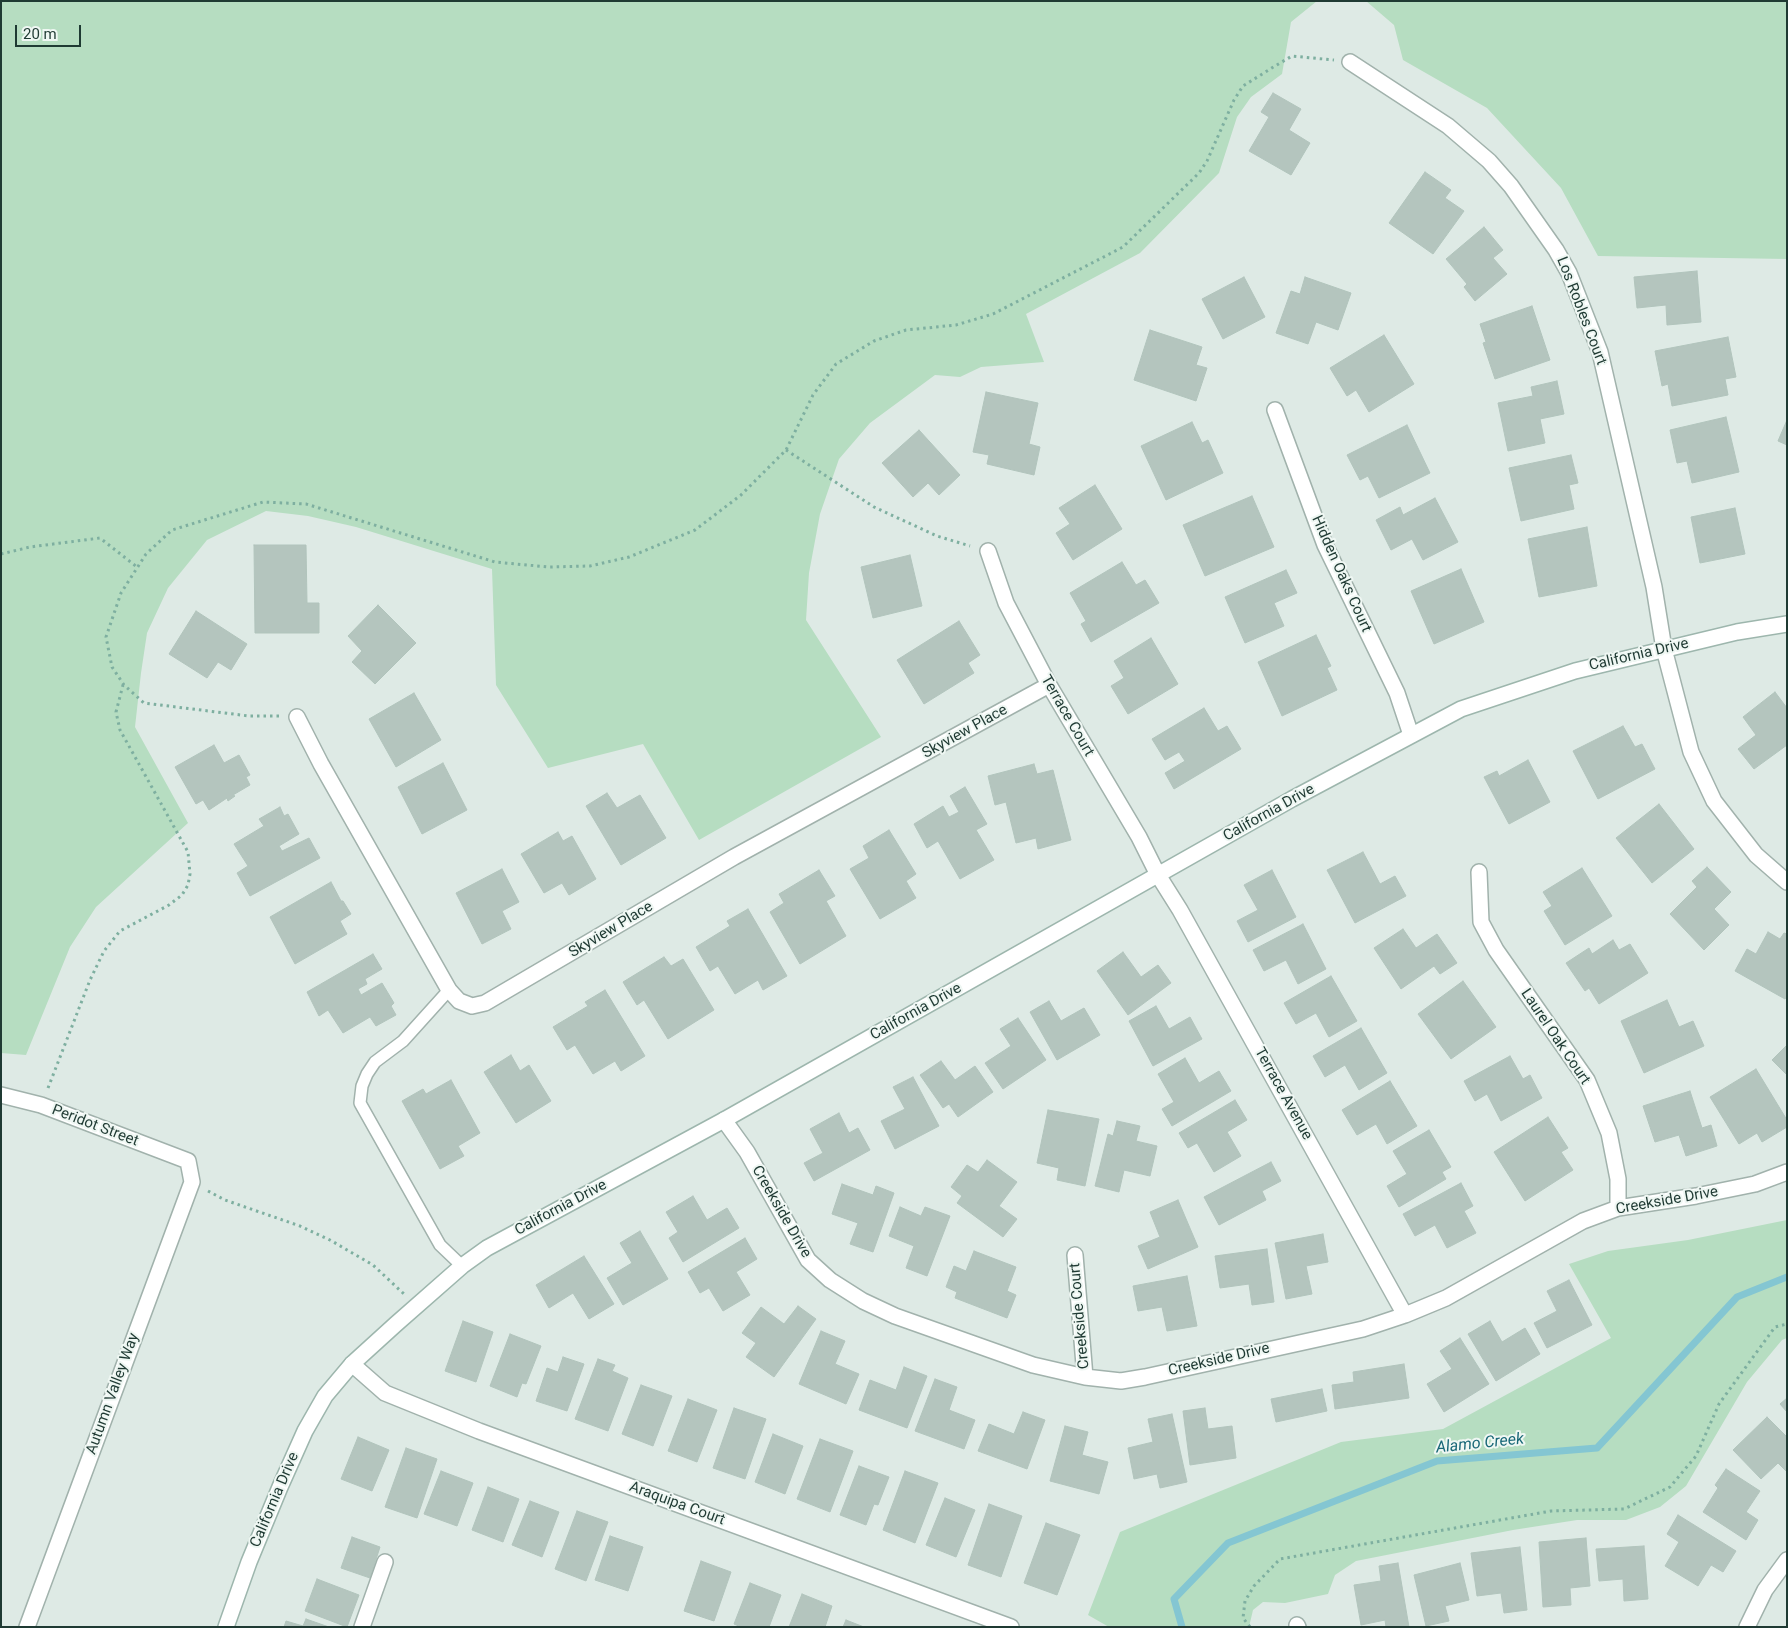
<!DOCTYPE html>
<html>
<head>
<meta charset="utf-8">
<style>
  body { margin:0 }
  #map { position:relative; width:1788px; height:1628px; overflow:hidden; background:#deeae5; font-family:Roboto,sans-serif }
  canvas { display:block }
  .frame { position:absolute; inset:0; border:2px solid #1f3a33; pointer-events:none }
  .scale { position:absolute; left:15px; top:25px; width:66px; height:22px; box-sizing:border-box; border:2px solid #1f3a33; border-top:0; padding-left:6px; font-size:15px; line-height:18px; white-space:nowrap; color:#1f3a33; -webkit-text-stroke:4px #eff7f3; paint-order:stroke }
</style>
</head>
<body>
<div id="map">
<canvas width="1788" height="1628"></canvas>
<div class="frame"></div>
<div class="scale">20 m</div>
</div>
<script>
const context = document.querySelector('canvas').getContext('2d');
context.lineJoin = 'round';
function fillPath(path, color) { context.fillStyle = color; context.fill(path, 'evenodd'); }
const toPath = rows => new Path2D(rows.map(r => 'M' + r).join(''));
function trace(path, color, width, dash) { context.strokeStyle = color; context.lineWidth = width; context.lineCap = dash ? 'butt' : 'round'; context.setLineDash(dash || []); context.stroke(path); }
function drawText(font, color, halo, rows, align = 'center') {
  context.font = font + ' Roboto,sans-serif'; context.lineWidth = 4; context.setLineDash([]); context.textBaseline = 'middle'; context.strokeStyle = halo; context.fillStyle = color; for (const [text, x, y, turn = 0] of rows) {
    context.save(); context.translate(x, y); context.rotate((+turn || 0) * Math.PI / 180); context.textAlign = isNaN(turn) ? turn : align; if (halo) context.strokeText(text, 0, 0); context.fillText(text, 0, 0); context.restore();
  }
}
const green = toPath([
  [1,1,1317,1,1291,22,1282,74,1251,97,1237,117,1219,173,1140,253,1026,314,1044,362,981,367,960,377,935,375,870,423,839,459,820,514,809,573,806,620,881,737,699,840,643,744,548,768,496,685,492,569,356,527,308,516,266,511,207,540,168,588,147,633,141,673,135,727,188,823,96,907,70,947,26,1055,1,1053],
  [1366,1,1787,1,1787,259,1598,256,1561,188,1487,108,1403,60,1394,25],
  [1787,1220,1787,1338,1782,1340,1747,1382,1686,1486,1660,1507,1626,1520,1577,1520,1513,1530,1356,1561,1335,1575,1328,1594,1285,1603,1263,1602,1253,1610,1249,1627,1109,1627,1088,1615,1120,1532,1341,1442,1443,1429,1611,1338,1569,1264,1608,1251,1688,1240]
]);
const stream = toPath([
  [1182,1627,1174,1599,1228,1543,1437,1461,1597,1448,1737,1297,1787,1277]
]);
const building = toPath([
  [1273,93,1301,109,1289,130,1310,143,1291,175,1249,151,1269,117,1261,112,1273,93],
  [1425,172,1451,190,1445,198,1464,211,1433,254,1389,223,1425,172],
  [1484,227,1503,250,1493,258,1507,274,1475,301,1464,287,1467,284,1446,259,1484,227],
  [1697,271,1701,322,1667,325,1666,305,1637,308,1634,277,1697,271],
  [1244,277,1265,317,1223,339,1202,299,1244,277],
  [1305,277,1351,293,1338,330,1316,322,1308,344,1276,333,1291,291,1300,294,1305,277],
  [1532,306,1550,360,1495,379,1483,343,1486,342,1480,324,1532,306],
  [1150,330,1202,347,1196,365,1207,368,1196,401,1134,380,1150,330],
  [1384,335,1414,384,1369,412,1356,390,1347,396,1330,368,1384,335],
  [1728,337,1736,377,1725,379,1728,395,1672,406,1668,384,1662,386,1655,351,1728,337],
  [1557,381,1564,414,1540,419,1545,443,1508,451,1498,403,1533,396,1531,387,1557,381],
  [986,392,1038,403,1029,444,1040,447,1034,475,987,464,989,455,973,452,986,392],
  [1726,417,1739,472,1692,483,1687,461,1677,463,1670,430,1726,417],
  [1787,420,1787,445,1778,441,1787,420],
  [1192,422,1202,443,1208,440,1223,473,1166,500,1141,446,1192,422],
  [1407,425,1430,473,1379,498,1368,476,1360,480,1347,455,1407,425],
  [919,430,960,475,939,495,928,483,913,497,882,463,919,430],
  [1571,455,1578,483,1569,485,1574,509,1521,521,1509,468,1571,455],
  [1095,485,1122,529,1073,560,1056,533,1070,524,1059,508,1095,485],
  [1252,496,1274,547,1205,576,1183,525,1252,496],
  [1435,498,1458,542,1423,560,1412,539,1391,550,1376,520,1400,507,1403,515,1435,498],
  [1735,508,1745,554,1700,563,1691,517,1735,508],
  [1587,527,1597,586,1539,597,1528,539,1587,527],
  [254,545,306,545,307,603,319,603,319,633,255,633,254,545],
  [910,555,922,606,873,618,861,567,910,555],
  [1122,562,1136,585,1145,580,1159,603,1091,642,1081,624,1086,621,1070,593,1122,562],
  [1461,569,1484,622,1434,644,1411,591,1461,569],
  [1286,570,1297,593,1274,603,1284,626,1245,643,1225,597,1286,570],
  [378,605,416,643,375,684,352,662,362,651,348,636,378,605],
  [196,611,247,644,231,670,218,662,207,678,169,654,196,611],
  [959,621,980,655,968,663,974,673,924,704,897,660,959,621],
  [1316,635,1331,666,1327,668,1337,690,1282,716,1258,662,1316,635],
  [1151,638,1178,684,1128,714,1111,686,1124,678,1114,661,1151,638],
  [1775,692,1787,708,1787,745,1754,769,1738,749,1756,735,1743,717,1775,692],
  [414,693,441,740,396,767,369,719,414,693],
  [1204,708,1218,731,1227,726,1241,749,1174,789,1165,773,1185,761,1179,752,1165,760,1152,739,1204,708],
  [1623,726,1635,747,1642,744,1655,769,1598,799,1573,751,1623,726],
  [214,745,224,763,239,755,250,775,246,777,250,785,233,795,235,796,228,801,227,798,209,810,203,800,196,804,175,767,214,745],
  [1528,760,1550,802,1509,824,1484,777,1497,771,1499,776,1528,760],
  [443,763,467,810,422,834,398,787,443,763],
  [1034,764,1037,774,1053,770,1071,840,1038,849,1036,838,1016,843,1006,802,995,805,988,776,1034,764],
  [965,787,987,824,976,830,994,860,960,879,938,841,927,848,914,824,943,806,949,817,959,812,950,796,965,787],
  [607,793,617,808,640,795,666,838,621,865,586,806,607,793],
  [1659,804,1694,849,1652,883,1616,838,1659,804],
  [280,807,284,816,288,814,299,834,279,846,282,851,309,838,320,858,250,896,237,873,248,866,234,844,264,826,259,819,280,807],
  [889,830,916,874,906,881,916,898,880,919,850,869,869,858,863,846,889,830],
  [558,832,563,841,572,836,596,879,569,895,562,883,544,893,521,854,558,832],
  [1363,852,1380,884,1395,876,1406,896,1355,923,1327,870,1363,852],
  [1707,867,1731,892,1714,909,1729,925,1704,950,1670,914,1697,887,1692,881,1707,867],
  [1582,868,1612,916,1565,945,1544,911,1552,906,1543,892,1582,868],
  [502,869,519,902,502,911,511,929,482,944,456,893,502,869],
  [819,870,835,896,826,901,846,936,800,964,770,912,784,903,779,894,819,870],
  [1272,870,1296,917,1248,942,1237,921,1258,910,1244,885,1272,870],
  [331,882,341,901,343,901,351,914,340,921,347,934,295,964,270,917,331,882],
  [748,909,787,976,763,990,758,980,735,994,718,966,710,971,696,947,730,926,727,921,748,909],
  [1303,924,1326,969,1298,984,1286,960,1264,971,1253,950,1303,924],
  [1403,929,1416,948,1437,934,1457,963,1440,974,1434,966,1401,989,1374,948,1403,929],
  [1768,932,1780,939,1784,933,1787,934,1787,996,1785,999,1735,971,1747,949,1756,954,1768,932],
  [1613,940,1619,950,1630,944,1648,973,1599,1004,1589,988,1585,991,1566,963,1589,948,1592,954,1613,940],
  [1123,952,1141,977,1158,965,1171,983,1128,1015,1097,971,1123,952],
  [373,954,382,969,365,979,367,984,358,989,361,995,382,983,394,1003,391,1006,396,1015,376,1026,370,1017,343,1033,328,1010,319,1016,307,992,373,954],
  [664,957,671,966,683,959,714,1010,668,1039,644,1000,637,1005,623,982,664,957],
  [1331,976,1357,1021,1329,1037,1316,1013,1296,1024,1284,1003,1331,976],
  [1463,981,1496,1027,1451,1059,1418,1014,1463,981],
  [605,990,645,1056,621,1071,615,1061,593,1074,575,1045,567,1050,553,1027,588,1006,585,1002,605,990],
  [1667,1000,1679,1027,1693,1021,1704,1046,1644,1073,1621,1021,1667,1000],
  [1049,1001,1061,1021,1084,1008,1100,1035,1057,1060,1030,1012,1049,1001],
  [1156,1006,1169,1029,1190,1017,1202,1039,1153,1066,1129,1021,1156,1006],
  [1018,1018,1046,1060,1003,1089,985,1063,1011,1046,1000,1029,1018,1018],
  [1361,1028,1387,1073,1359,1090,1345,1065,1325,1077,1313,1056,1361,1028],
  [1787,1045,1787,1075,1772,1060,1787,1045],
  [511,1055,520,1071,529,1065,551,1101,516,1123,484,1072,511,1055],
  [1510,1056,1523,1079,1530,1075,1542,1098,1501,1121,1487,1094,1475,1101,1464,1081,1510,1056],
  [1185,1058,1199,1083,1219,1071,1231,1091,1172,1126,1162,1109,1174,1102,1158,1074,1185,1058],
  [941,1061,955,1080,975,1066,993,1092,958,1117,949,1104,943,1108,920,1075,941,1061],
  [1756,1069,1787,1120,1787,1127,1762,1142,1757,1133,1739,1144,1710,1097,1756,1069],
  [913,1077,939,1126,895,1149,881,1121,905,1109,893,1087,913,1077],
  [451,1080,480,1133,458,1146,464,1156,440,1169,402,1101,423,1089,426,1094,451,1080],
  [1390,1081,1417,1126,1387,1144,1376,1124,1357,1135,1342,1110,1390,1081],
  [1690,1091,1702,1128,1711,1125,1717,1146,1686,1156,1679,1135,1655,1142,1643,1106,1690,1091],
  [1235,1100,1247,1120,1227,1132,1241,1156,1214,1172,1197,1143,1188,1148,1179,1133,1235,1100],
  [1048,1110,1099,1119,1085,1186,1057,1180,1059,1168,1037,1163,1048,1110],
  [839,1113,849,1133,858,1128,870,1150,814,1181,804,1163,823,1153,810,1129,839,1113],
  [1548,1117,1568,1148,1561,1152,1573,1170,1525,1201,1494,1152,1548,1117],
  [1117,1121,1140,1126,1136,1141,1157,1146,1150,1176,1124,1170,1119,1192,1095,1186,1108,1134,1113,1136,1117,1121],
  [1429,1130,1451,1167,1442,1172,1446,1179,1399,1207,1387,1186,1407,1174,1393,1151,1429,1130],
  [987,1160,1017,1182,999,1206,1017,1219,1003,1237,957,1203,962,1196,951,1187,967,1165,978,1172,987,1160],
  [1271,1162,1281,1181,1262,1191,1266,1200,1219,1225,1204,1197,1271,1162],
  [1461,1183,1473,1206,1464,1211,1476,1233,1447,1248,1435,1225,1415,1236,1403,1214,1461,1183],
  [842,1184,873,1195,876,1186,894,1193,873,1252,850,1244,858,1223,832,1214,842,1184],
  [693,1196,707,1220,727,1208,739,1228,683,1262,669,1238,678,1232,666,1212,693,1196],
  [1178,1200,1198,1247,1148,1269,1138,1246,1160,1237,1150,1212,1178,1200],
  [900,1207,921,1216,925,1207,950,1216,927,1276,906,1268,914,1246,889,1236,900,1207],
  [640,1231,668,1279,623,1305,607,1278,632,1263,620,1243,640,1231],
  [1323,1234,1328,1262,1306,1266,1312,1294,1286,1299,1275,1243,1323,1234],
  [745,1238,757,1259,736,1272,750,1295,723,1311,709,1288,700,1293,688,1272,745,1238],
  [1267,1249,1274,1302,1252,1305,1249,1284,1220,1288,1215,1256,1267,1249],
  [974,1251,1016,1267,1007,1291,1016,1295,1007,1318,955,1298,957,1292,946,1287,954,1266,966,1271,974,1251],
  [584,1256,614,1304,589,1319,573,1293,549,1308,536,1285,584,1256],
  [1187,1276,1197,1326,1167,1331,1162,1307,1138,1311,1133,1286,1187,1276],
  [1569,1280,1592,1325,1547,1348,1534,1323,1557,1311,1547,1291,1569,1280],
  [798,1306,816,1319,774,1377,746,1357,756,1343,742,1333,761,1307,784,1324,798,1306],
  [463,1321,493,1332,476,1382,445,1371,463,1321],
  [1490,1321,1502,1342,1525,1328,1540,1354,1496,1381,1468,1334,1490,1321],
  [821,1331,845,1341,835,1364,859,1374,846,1404,799,1384,821,1331],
  [510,1334,541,1346,526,1384,522,1383,517,1397,490,1386,510,1334],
  [1460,1338,1489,1384,1444,1412,1427,1384,1452,1369,1440,1351,1460,1338],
  [563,1357,584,1364,567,1411,536,1401,547,1368,558,1372,563,1357],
  [598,1359,615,1365,612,1371,628,1378,608,1431,575,1419,598,1359],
  [1404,1364,1409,1398,1335,1409,1332,1385,1354,1382,1353,1372,1404,1364],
  [904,1367,927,1376,907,1428,859,1410,870,1380,896,1390,904,1367],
  [935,1379,957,1387,949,1410,975,1420,964,1449,915,1431,935,1379],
  [641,1385,672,1396,653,1446,622,1434,641,1385],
  [1322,1389,1327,1411,1276,1422,1271,1399,1322,1389],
  [1787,1398,1787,1412,1780,1404,1787,1398],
  [688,1399,717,1410,697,1462,668,1451,688,1399],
  [734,1408,766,1419,745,1479,713,1468,734,1408],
  [1205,1408,1208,1429,1232,1426,1236,1458,1190,1465,1183,1411,1205,1408],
  [1023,1412,1045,1420,1027,1469,978,1451,989,1424,1014,1434,1023,1412],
  [1172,1414,1187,1482,1160,1488,1157,1474,1134,1479,1128,1448,1153,1442,1148,1419,1172,1414],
  [1767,1417,1787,1437,1787,1472,1778,1463,1761,1479,1733,1450,1767,1417],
  [1065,1426,1088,1432,1082,1455,1108,1462,1099,1494,1050,1481,1065,1426],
  [773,1434,803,1446,785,1494,755,1482,773,1434],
  [358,1437,389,1450,372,1491,341,1479,358,1437],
  [820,1439,853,1451,830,1512,797,1499,820,1439],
  [406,1448,437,1459,417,1518,385,1507,406,1448],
  [859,1466,889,1477,878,1505,874,1504,866,1525,840,1515,859,1466],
  [1726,1469,1760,1491,1746,1512,1758,1520,1746,1540,1703,1512,1718,1488,1715,1485,1726,1469],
  [441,1471,473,1483,457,1526,424,1514,441,1471],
  [905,1471,938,1483,915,1543,883,1530,905,1471],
  [488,1487,519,1499,503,1542,472,1530,488,1487],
  [945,1498,975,1510,956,1557,926,1545,945,1498],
  [530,1501,559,1512,542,1557,512,1545,530,1501],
  [989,1504,1022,1516,1001,1577,968,1565,989,1504],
  [577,1511,608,1522,586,1581,555,1569,577,1511],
  [1678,1515,1736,1551,1723,1572,1711,1565,1698,1586,1665,1566,1679,1542,1667,1534,1678,1515],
  [1046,1523,1080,1535,1057,1595,1024,1583,1046,1523],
  [610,1536,643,1547,628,1591,595,1580,610,1536],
  [352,1537,380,1547,370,1578,341,1568,352,1537],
  [1586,1538,1590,1586,1570,1588,1571,1605,1543,1607,1539,1542,1586,1538],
  [1644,1546,1648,1599,1624,1601,1623,1579,1599,1581,1596,1549,1644,1546],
  [1520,1547,1527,1610,1504,1613,1501,1593,1477,1596,1471,1553,1520,1547],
  [701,1561,731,1572,714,1621,684,1611,701,1561],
  [1398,1563,1409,1627,1386,1627,1385,1620,1361,1625,1354,1585,1381,1581,1379,1566,1398,1563],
  [1460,1563,1469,1600,1445,1606,1449,1621,1426,1626,1414,1575,1460,1563],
  [317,1579,359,1595,347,1627,305,1611,317,1579],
  [750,1583,781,1595,769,1627,741,1627,734,1624,750,1583],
  [802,1594,832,1606,825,1627,789,1627,802,1594],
  [306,1619,329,1627,284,1627,286,1621,303,1626,306,1619],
  [846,1620,864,1627,843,1627,846,1620]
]);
const path = toPath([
  [786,450,874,507,937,536,970,546],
  [1,554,30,547,100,538,137,567],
  [279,716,249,716,144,703,124,685,112,667,106,637,121,593,146,554,172,530,263,502,306,504,495,562,548,567,590,566,629,557,695,530,741,495,786,450,813,395,836,364,874,341,906,330,956,325,993,314,1123,247,1199,173,1207,161,1234,100,1243,86,1275,66,1292,56,1334,60],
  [48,1088,90,980,104,951,120,931,169,905,182,895,188,885,190,874,188,852,120,730,116,712,123,685],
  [208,1191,225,1200,300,1226,330,1240,373,1265,404,1294],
  [1250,1627,1243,1618,1245,1601,1254,1586,1280,1559,1551,1511,1624,1509,1670,1487,1696,1456,1719,1404,1775,1327,1787,1324]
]);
const lane = toPath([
  [449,990,403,1041,375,1062,367,1074,362,1086,360,1103,440,1245,462,1266]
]);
const street = toPath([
  [1350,62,1448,126,1489,161,1511,186,1556,250,1569,273,1600,352,1654,587,1664,649,1691,752,1714,801,1756,855,1787,882],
  [1275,410,1325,545,1397,693,1411,735],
  [988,551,1006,603,1049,685,1139,837,1158,875,1180,910,1405,1315],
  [297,717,321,764,449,990,459,1001,472,1006,485,1003,734,857,1049,685],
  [1479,872,1481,922,1496,950,1587,1080,1609,1133,1618,1179,1618,1208],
  [1,1095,41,1105,188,1161,192,1182,27,1627],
  [724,1120,747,1152,808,1260,830,1280,863,1301,895,1316,1033,1365,1085,1377,1121,1381,1145,1377,1363,1329,1405,1315,1446,1298,1583,1221,1618,1208,1696,1196,1755,1184,1787,1172],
  [1075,1255,1085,1377],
  [352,1364,385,1393,479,1431,1011,1627],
  [1297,1625,1298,1627],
  [362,1627,385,1562],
  [1747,1627,1765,1590,1787,1560]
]);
const secondary = toPath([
  [226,1627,249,1562,280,1487,305,1431,325,1396,352,1364,396,1324,462,1266,487,1248,724,1120,1292,799,1461,709,1575,671,1737,632,1787,624]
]);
const streetNames = [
  ["Los Robles Court",1581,311,69],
  ["Hidden Oaks Court",1341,574,66],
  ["California Drive",1639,655,-13],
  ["Terrace Court",1067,716,60],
  ["Skyview Place",965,732,-29],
  ["California Drive",1269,813,-29],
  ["Skyview Place",611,930,-31],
  ["California Drive",916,1012,-29],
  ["Laurel Oak Court",1555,1037,56],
  ["Terrace Avenue",1283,1094,61],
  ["Peridot Street",95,1126,21],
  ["Creekside Drive",1667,1201,-10],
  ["California Drive",561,1208,-28],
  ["Creekside Drive",781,1212,60],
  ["Creekside Court",1080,1316,-95],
  ["Creekside Drive",1219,1360,-13],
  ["Autumn Valley Way",113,1394,-70],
  ["California Drive",275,1500,-67],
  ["Araquipa Court",677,1504,20]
];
const waterNames = [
  ["Alamo Creek",1480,1444,-6]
];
fillPath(green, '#b6ddc1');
trace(stream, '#84c6d2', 7);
fillPath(building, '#b4c5be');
trace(building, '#b1c4bc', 1);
trace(lane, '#a1b2ac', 14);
trace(street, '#a1b2ac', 18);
trace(secondary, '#9db6ad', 18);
trace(path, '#7eafa0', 3, [2.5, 4]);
trace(lane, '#fff', 11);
trace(street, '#fff', 15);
trace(secondary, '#fff', 15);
drawText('15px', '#1f3a33', '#eff7f3', streetNames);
drawText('italic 16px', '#186777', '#eff7f3', waterNames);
</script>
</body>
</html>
